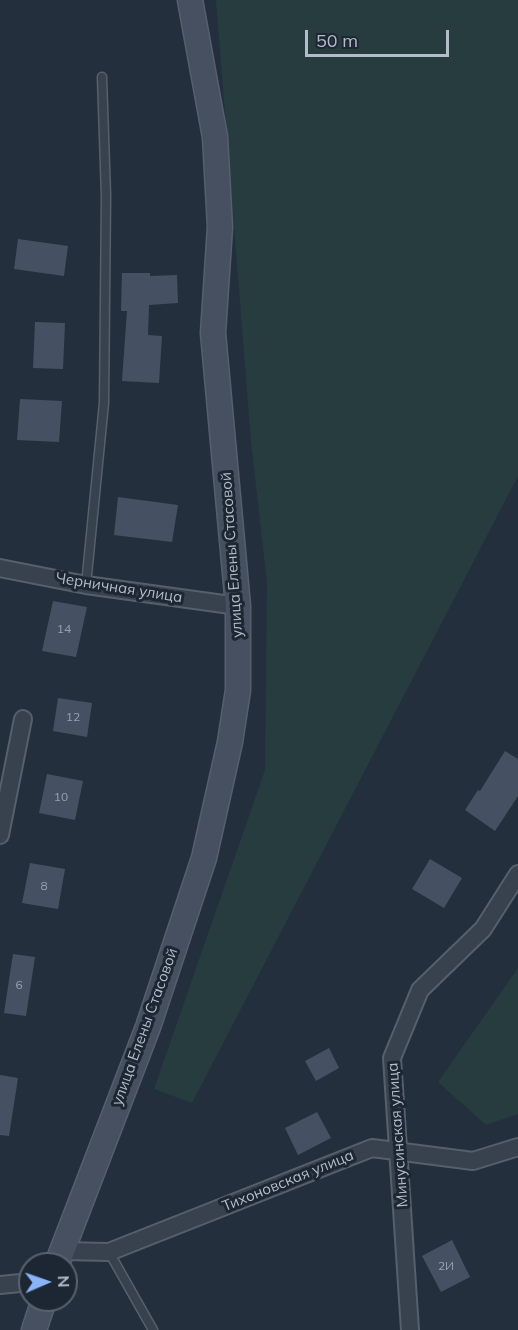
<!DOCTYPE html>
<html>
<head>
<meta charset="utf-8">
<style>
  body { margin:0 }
  #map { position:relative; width:518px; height:1330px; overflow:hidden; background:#242f3e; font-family:Mulish,sans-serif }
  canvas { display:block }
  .north { position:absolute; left:18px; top:1252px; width:60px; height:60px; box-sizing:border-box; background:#1d2633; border:2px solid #59626f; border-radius:50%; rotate:88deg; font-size:16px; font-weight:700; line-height:24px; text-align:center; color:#b4bcc9 }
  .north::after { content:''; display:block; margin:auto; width:21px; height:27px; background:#8ab4f8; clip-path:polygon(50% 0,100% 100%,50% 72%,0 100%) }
  .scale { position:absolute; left:305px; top:30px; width:144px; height:27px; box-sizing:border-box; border:3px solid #b4bcc9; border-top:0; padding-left:8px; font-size:18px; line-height:21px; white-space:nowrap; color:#b4bcc9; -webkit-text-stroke:4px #1d2633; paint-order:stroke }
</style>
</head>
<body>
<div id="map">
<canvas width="518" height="1330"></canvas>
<div class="north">N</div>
<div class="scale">50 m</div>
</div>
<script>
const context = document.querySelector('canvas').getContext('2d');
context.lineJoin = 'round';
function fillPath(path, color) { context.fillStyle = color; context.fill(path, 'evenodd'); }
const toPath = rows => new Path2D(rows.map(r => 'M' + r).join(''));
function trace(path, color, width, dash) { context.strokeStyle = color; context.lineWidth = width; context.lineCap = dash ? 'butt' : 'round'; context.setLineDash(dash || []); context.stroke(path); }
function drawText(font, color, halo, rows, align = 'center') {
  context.font = font + ' Mulish,sans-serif'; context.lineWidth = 6; context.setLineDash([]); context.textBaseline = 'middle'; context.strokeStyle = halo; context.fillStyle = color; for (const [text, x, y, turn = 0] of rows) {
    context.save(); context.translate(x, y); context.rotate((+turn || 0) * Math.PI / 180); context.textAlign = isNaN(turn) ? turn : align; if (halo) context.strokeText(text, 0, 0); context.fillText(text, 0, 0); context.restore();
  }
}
const green = toPath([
  [216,0,518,0,518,476,192,1103,154,1089,265,770,267,583,251,441],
  [518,968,518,1114,486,1125,438,1082]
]);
const building = toPath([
  [18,239,68,246,64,276,14,269],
  [122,273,150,273,150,276,177,275,178,303,149,305,148,335,162,336,159,383,122,381,127,311,121,311],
  [35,322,65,323,63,369,33,368],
  [20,399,62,401,59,442,17,440],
  [118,497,178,505,172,542,114,535],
  [53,601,87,607,76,657,42,651],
  [58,698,92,703,87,737,53,731],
  [505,751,518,759,518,796,495,831,465,810,478,790,480,791],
  [47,774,83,781,75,820,39,813],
  [430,859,462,878,444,908,412,889],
  [30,863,65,869,58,909,22,903],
  [13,954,35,957,26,1016,4,1013],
  [329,1048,339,1068,316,1081,305,1061],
  [0,1075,18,1078,9,1136,0,1135],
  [317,1112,331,1138,298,1155,285,1128],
  [452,1240,470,1277,441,1292,422,1256]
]);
const lane = toPath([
  [86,585,104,403,106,196,102,77],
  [109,1252,153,1330]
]);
const street = toPath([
  [0,568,86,585,238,606],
  [0,835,23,719],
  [62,1251,109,1252,372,1148,473,1161,518,1147],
  [0,1285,30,1282],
  [410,1330,392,1058,420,990,483,929,518,874]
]);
const secondary = toPath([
  [57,1264,148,1027,204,858,230,742,238,690,238,606,213,333,220,227,215,137,190,0],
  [34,1330,44,1300]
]);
const numberNames = [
  ["14",64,629],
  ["12",73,717],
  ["10",61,797],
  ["8",44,886],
  ["6",19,985],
  ["2И",446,1266]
];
const streetNames = [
  ["улица Елены Стасовой",232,555,-94],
  ["Черничная улица",119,588,9],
  ["улица Елены Стасовой",145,1027,-70],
  ["Минусинская улица",398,1135,-94],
  ["Тихоновская улица",288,1181,-22]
];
fillPath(green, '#263c3f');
fillPath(building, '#455162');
trace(lane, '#565f6c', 11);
trace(street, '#565f6c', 20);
trace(secondary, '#565f6c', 27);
trace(lane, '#38414e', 8);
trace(street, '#38414e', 16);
trace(secondary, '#465061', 24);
drawText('12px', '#98a1af', null, numberNames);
drawText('15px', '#b4bcc9', '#1d2633', streetNames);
</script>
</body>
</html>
